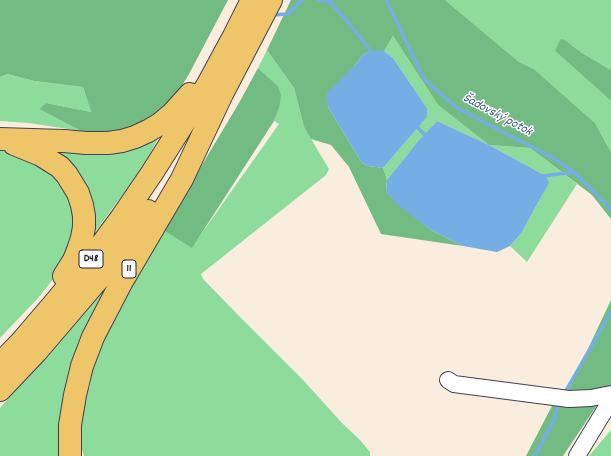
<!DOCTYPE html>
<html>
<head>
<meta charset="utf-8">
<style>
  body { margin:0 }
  canvas { display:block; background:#f9eddd }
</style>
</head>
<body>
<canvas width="611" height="456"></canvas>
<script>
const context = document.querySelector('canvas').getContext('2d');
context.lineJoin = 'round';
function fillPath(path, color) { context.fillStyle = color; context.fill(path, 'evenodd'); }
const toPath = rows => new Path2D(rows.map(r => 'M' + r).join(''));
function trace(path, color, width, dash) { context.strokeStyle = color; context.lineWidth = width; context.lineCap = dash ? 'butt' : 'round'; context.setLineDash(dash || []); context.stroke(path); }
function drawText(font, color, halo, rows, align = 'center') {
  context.font = font + ' Dekko,sans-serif'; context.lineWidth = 3; context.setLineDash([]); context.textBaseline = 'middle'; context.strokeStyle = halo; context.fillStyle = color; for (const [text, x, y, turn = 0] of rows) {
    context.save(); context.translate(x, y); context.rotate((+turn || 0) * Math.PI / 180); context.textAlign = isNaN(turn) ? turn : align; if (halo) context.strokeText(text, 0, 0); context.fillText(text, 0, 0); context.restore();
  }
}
const green = toPath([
  [445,0,611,0,611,70,582,53,565,40,555,51,611,101,611,152,595,123,534,69,519,62],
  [393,36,438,105,489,145,530,148,577,184,527,262,510,246,522,232,540,199,548,183,546,176,489,145,437,121,419,140,387,180,383,168,427,117,427,108,393,58,384,51],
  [267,50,294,88,304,127,329,169,326,175,321,179,201,274,203,279,241,318,304,381,342,423,360,440,370,452,370,456,84,456,81,446,81,424,83,405,90,386,92,367,102,339,163,230,192,247,279,124,274,121,279,108,278,86,258,68],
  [7,74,34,81,83,87,91,112,46,103,39,109,81,131,29,123,0,121,0,77],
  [159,137,147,159,129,186,92,236,94,212,92,199,86,186,79,173,73,165,54,149],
  [0,151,11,152,28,157,66,183,78,222,58,273,38,298,0,338],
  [112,277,85,328,69,376,64,396,62,411,61,456,0,456,0,408,58,343],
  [611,430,611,456,589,456]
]);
const forest = toPath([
  [0,0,228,0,189,74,172,102,153,117,127,129,110,132,81,131,39,109,46,103,91,112,83,87,34,81,7,74,0,77],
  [291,0,445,0,519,62,534,69,595,123,611,152,611,219,592,195,530,148,489,145,438,105,393,36,384,51,371,51,363,55,355,65,328,107,362,163,369,166,383,168,387,180,386,192,431,230,463,246,381,234,349,167,331,145,311,139,304,127,294,88,267,50],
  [561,39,565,40,582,53,611,70,611,101,555,51,559,42],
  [258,68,278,86,281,96,279,108,274,121,192,248,163,230,239,103],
  [611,300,611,388,607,390,563,456,526,456,554,402,570,387]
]);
const water = toPath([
  [371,51,384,51,393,58,427,108,427,117,383,168,369,166,362,163,328,107,326,94,355,65,363,55],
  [437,121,489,145,546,176,549,183,540,199,522,232,510,246,497,252,463,246,431,230,398,205,386,192,387,180,419,140]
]);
const stream = toPath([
  [318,0,330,2,331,1],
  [386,0,424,79,457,108,555,159,574,172,611,209],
  [330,2,347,21,371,51,373,55],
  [272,15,288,14,302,0],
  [415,125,426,136],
  [542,176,574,172],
  [564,394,611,312],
  [535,456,554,420,559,403]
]);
const minor = toPath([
  [448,380,454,384,569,399,591,398,611,394],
  [577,456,611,400]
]);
const highway = toPath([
  [0,139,64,141,86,143,108,143,122,141,135,137,148,131,160,124,172,114,190,94],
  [14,144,41,155,60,167,67,175,78,193,82,205,84,216,84,227,82,238,78,250,74,260,64,276],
  [0,364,23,340,58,299,91,259,122,217,152,173,207,86,234,36,252,0],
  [0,390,36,352,106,270,148,211],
  [70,456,70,425,75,395,82,366,93,337,121,283,182,179,222,94,271,0]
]);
const shields = [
  [91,259,24],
  [129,269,14]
];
const shieldNames = [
  ["D48",91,259],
  ["11",129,269]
];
const waterNames = [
  ["Šadovský potok",497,116,28]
];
fillPath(green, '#8ddc9b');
fillPath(forest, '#72bc83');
fillPath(water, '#74aee5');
trace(stream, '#74aee5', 3.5);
trace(minor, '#424053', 18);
trace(highway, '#424053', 24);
trace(minor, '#fff', 16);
trace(highway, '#eec569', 22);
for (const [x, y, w] of shields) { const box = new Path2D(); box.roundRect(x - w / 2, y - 9, w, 18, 3); context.fillStyle = '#fff'; context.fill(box); trace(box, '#22223b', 1); }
drawText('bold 11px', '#22223b', null, shieldNames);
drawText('italic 13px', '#435a7f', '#fff', waterNames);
</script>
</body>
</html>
